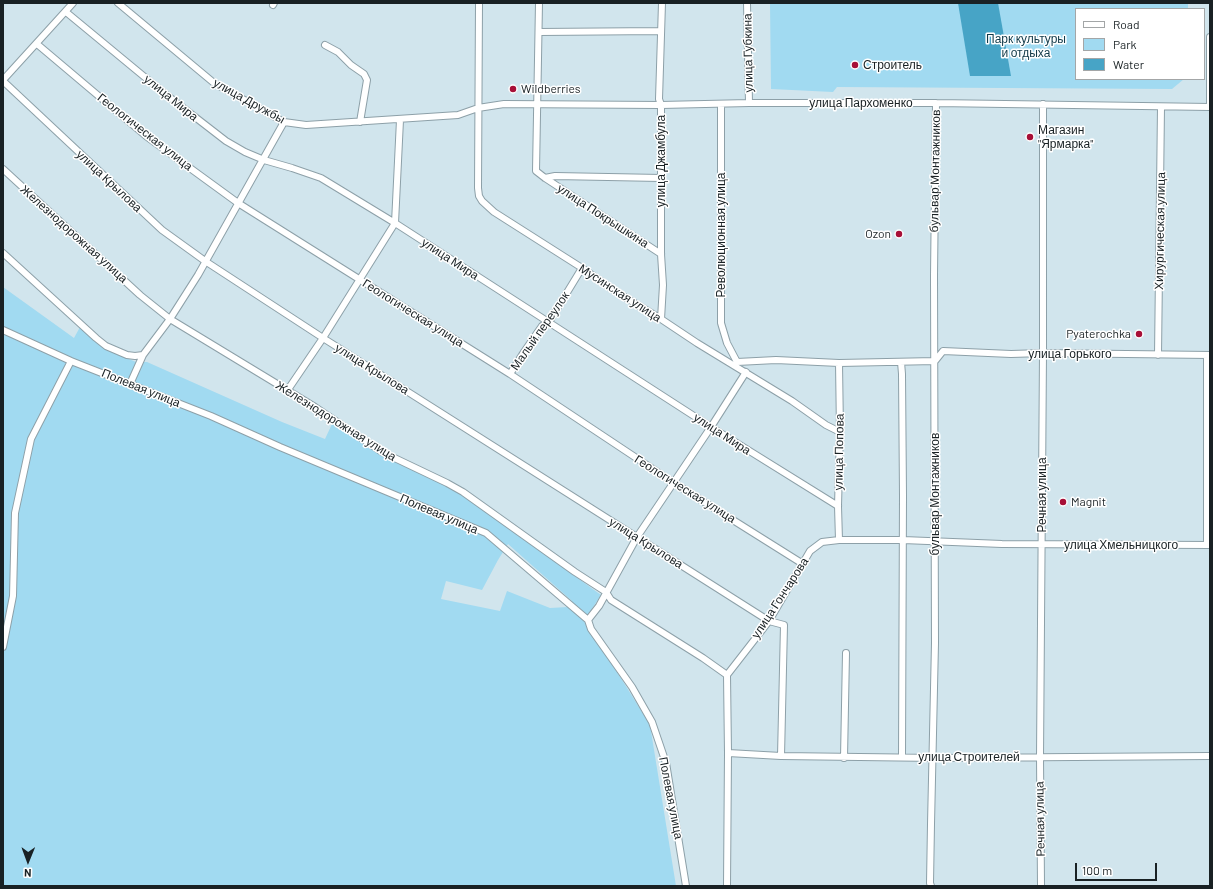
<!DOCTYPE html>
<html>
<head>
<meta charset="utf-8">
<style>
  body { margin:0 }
  #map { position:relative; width:1213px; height:889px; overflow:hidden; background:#d1e5ed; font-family:Barlow,sans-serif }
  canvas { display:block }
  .frame { position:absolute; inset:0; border:4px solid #192124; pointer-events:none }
  .legend { position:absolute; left:1075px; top:8px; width:130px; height:72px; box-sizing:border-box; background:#fff; border:1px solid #a3a6a7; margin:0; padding:5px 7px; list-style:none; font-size:12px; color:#192124 }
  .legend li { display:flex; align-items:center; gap:8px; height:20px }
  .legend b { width:20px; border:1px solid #a3a6a7 }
  .north { position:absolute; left:8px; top:841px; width:40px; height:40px; -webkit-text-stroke:3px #fff; paint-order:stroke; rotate:181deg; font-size:11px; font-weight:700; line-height:16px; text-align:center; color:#192124 }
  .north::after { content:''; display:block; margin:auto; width:14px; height:18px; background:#192124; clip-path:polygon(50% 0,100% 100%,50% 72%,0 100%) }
  .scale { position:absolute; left:1075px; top:863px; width:82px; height:18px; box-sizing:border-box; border:2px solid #192124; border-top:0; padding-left:5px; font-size:12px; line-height:14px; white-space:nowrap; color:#192124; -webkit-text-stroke:3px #fff; paint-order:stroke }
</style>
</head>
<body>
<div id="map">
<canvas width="1213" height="889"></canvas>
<div class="frame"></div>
<ul class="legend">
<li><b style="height:5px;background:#fff"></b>Road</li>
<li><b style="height:11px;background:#a1daf1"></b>Park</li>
<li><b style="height:11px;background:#47a4c6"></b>Water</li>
</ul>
<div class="north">N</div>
<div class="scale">100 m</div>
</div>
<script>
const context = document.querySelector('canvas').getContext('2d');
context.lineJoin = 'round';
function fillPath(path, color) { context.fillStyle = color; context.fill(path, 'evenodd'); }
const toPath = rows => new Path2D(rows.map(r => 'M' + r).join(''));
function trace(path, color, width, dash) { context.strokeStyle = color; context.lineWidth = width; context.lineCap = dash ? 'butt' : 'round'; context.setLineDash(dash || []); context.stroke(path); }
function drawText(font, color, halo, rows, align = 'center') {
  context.font = font + ' Barlow,sans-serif'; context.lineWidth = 3; context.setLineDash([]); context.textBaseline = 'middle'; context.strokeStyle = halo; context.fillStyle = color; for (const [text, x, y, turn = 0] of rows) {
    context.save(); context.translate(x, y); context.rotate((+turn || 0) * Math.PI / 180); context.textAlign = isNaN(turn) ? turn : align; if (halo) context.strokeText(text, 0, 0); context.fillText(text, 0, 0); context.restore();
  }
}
const green = toPath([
  [770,3,1188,3,1188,9,1076,9,1076,79,1184,79,1172,89,837,87,833,92,771,89],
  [3,287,74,338,80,327,107,350,136,362,147,362,282,422,325,439,332,424,384,457,450,487,484,510,601,595,584,621,624,683,650,725,676,886,3,886],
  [508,544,572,601,568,607,550,608,507,591,500,611,441,599,446,581,482,590,498,560]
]);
const water = toPath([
  [958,3,998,3,1011,76,970,76]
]);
const minor = toPath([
  [118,3,214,83,284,122,306,125,458,115,478,108,504,104,661,105,749,103,936,103,1210,107],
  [479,3,478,188,479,196,482,201,494,212,582,268,618,293,661,319,697,343,792,401,826,425,840,432],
  [539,3,536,171,545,178,661,254],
  [747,3,749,103],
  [273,5,274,3],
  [66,12,164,93,226,141,245,152,264,160,292,168,321,178,395,223,711,427,838,506],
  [539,32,661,31],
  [37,44,146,136,238,203,510,374,674,483,803,564],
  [325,45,338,52,351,65,364,74,367,80,360,122],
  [3,80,73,3],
  [3,81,162,230,205,261,323,338,769,621,784,625,781,756],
  [721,104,721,323,727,343,737,362],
  [1210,107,1210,37],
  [3,169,140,295,170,319,315,407,382,452,447,483,463,492,575,572,606,592,611,600,703,658,727,675],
  [545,178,555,176,661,178],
  [3,253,96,338,106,346,127,355,135,356,143,355,170,319,198,275,284,122],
  [661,319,663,285,661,254,661,105,659,99,662,3],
  [3,330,71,361,211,416,280,447,486,533,588,620,591,629,632,687,652,722,666,763,686,886],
  [1158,355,1161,107],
  [1207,355,1207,545],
  [901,362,902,374,903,496,902,757],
  [734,365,737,362,776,360,839,363,935,361,943,351,1011,354,1043,353,1210,355],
  [510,374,524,352,542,326,549,322,582,268],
  [130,384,143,355],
  [287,391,323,338,395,223,400,120],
  [839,540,838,506,840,432,839,363],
  [588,620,599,606,637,537,711,427,746,372],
  [3,647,13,596,15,513,31,439,71,361],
  [728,753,781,756,938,758,1210,756],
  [844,758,846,653],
  [727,886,728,753,727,675,769,621,810,551,822,542,839,540,903,540,1002,544,1210,545],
  [931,886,930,883,931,824,935,643,934,276,936,103],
  [1041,886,1040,757,1043,353,1043,104]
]);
const markers = [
  [855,65,4,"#a70f37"],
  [513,89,4,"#a70f37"],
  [1030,137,4,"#a70f37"],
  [899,234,4,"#a70f37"],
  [1139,334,4,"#a70f37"],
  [1063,502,4,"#a70f37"]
];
const parkNames = [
  ["Парк культуры",1026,39],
  ["и отдыха",1026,53]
];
const streetNames = [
  ["улица Губкина",748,53,-91],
  ["улица Мира",171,98,39],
  ["улица Дружбы",249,101,29],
  ["улица Пархоменко",861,103],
  ["Геологическая улица",145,132,38],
  ["улица Джамбула",661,161,-90],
  ["бульвар Монтажников",935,171,-89],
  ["улица Крылова",109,181,43],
  ["улица Покрышкина",603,216,33],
  ["Хирургическая улица",1160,231,-89],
  ["Железнодорожная улица",74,234,42],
  ["Революционная улица",721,235,-90],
  ["улица Мира",450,259,33],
  ["Мусинская улица",620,293,33],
  ["Геологическая улица",413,313,32],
  ["Малый переулок",540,331,-55],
  ["улица Горького",1070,354],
  ["улица Крылова",372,369,32],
  ["Полевая улица",141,388,22],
  ["Железнодорожная улица",336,421,32],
  ["улица Мира",722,434,33],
  ["улица Попова",839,452,-89],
  ["Геологическая улица",685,489,32],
  ["бульвар Монтажников",935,494,-90],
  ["Речная улица",1042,495,-90],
  ["Полевая улица",439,514,23],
  ["улица Крылова",646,543,32],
  ["улица Хмельницкого",1121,545],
  ["улица Гончарова",780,598,-57],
  ["улица Строителей",969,757],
  ["Полевая улица",671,798,79],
  ["Речная улица",1040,819,-91]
];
const poiNames = [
  ["Строитель",863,65],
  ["Wildberries",521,89],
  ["Магазин",1038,130],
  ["\"Ярмарка\"",1038,144],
  ["Ozon",891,234,"right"],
  ["Pyaterochka",1131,334,"right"],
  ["Magnit",1071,502]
];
fillPath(green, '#a1daf1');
fillPath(water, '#47a4c6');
trace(minor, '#8da0a8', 8);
trace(minor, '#fff', 6);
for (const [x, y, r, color] of markers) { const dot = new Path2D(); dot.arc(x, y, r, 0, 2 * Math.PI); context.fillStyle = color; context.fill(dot); trace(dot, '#fff', 1.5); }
drawText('12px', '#113a49', '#fff', parkNames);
drawText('12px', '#192124', '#fff', streetNames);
drawText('12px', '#192124', '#fff', poiNames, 'left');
</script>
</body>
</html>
